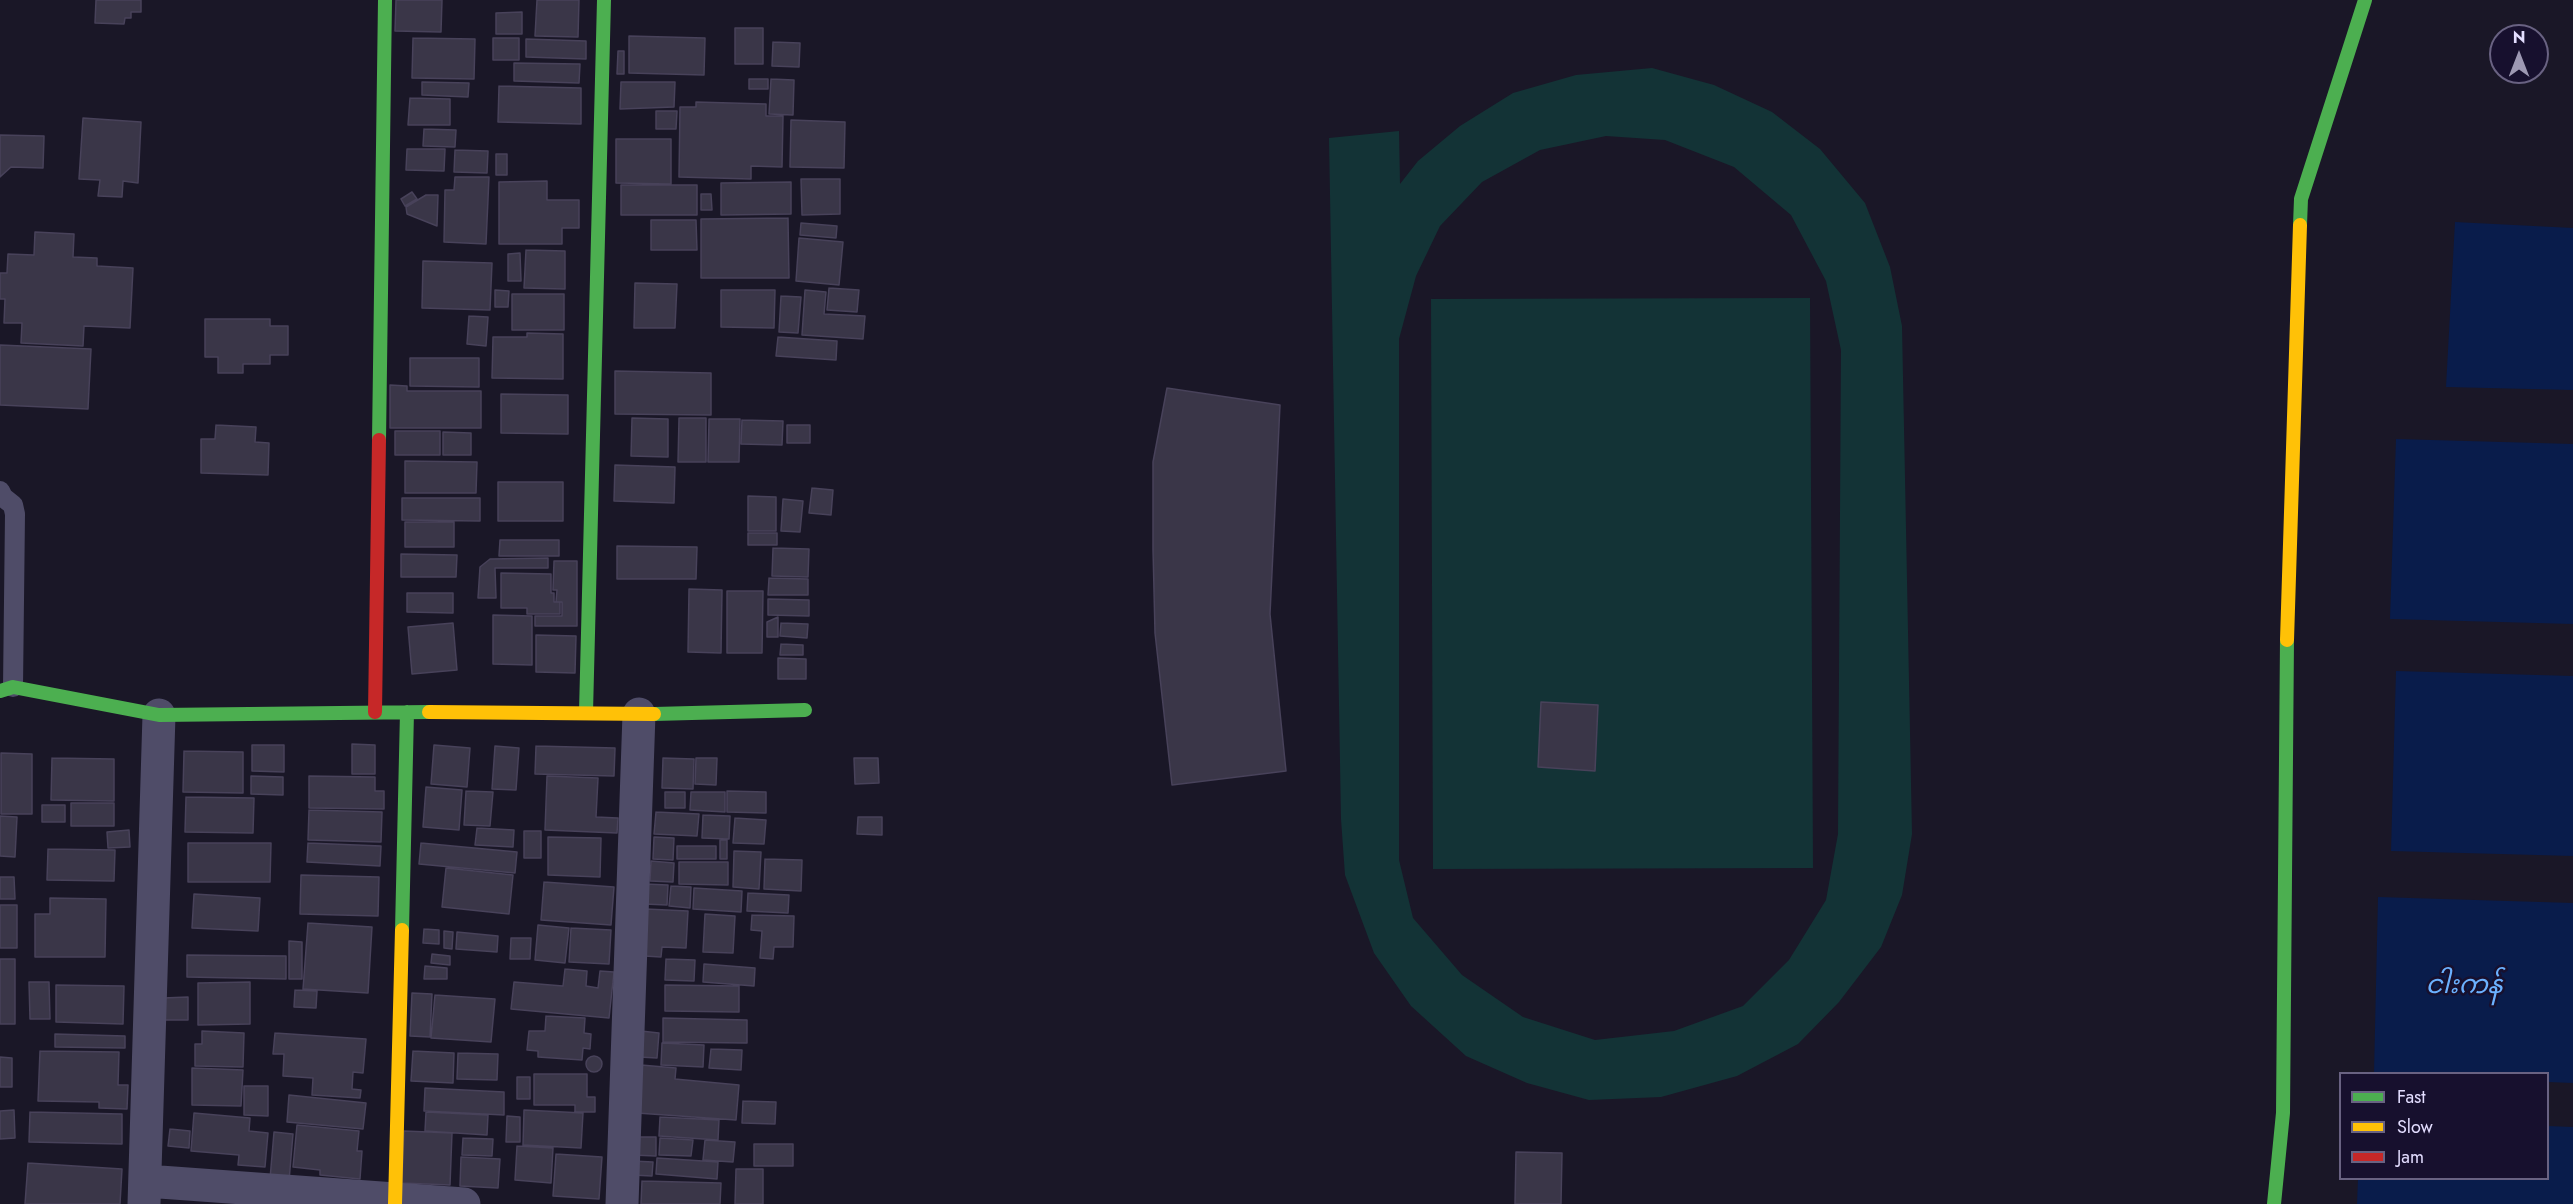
<!DOCTYPE html>
<html>
<head>
<meta charset="utf-8">
<style>
  body { margin:0 }
  #map { position:relative; width:2573px; height:1204px; overflow:hidden; background:#1a1727; font-family:Jost,sans-serif }
  canvas { display:block }
  .legend { position:absolute; left:2339px; top:1072px; width:210px; height:108px; box-sizing:border-box; background:#17102e; border:2px solid #696282; margin:0; padding:8px 10px; list-style:none; font-size:18px; color:#e3ddff }
  .legend li { display:flex; align-items:center; gap:12px; height:30px }
  .legend b { width:30px; border:2px solid #696282 }
  .north { position:absolute; left:2489px; top:24px; width:60px; height:60px; box-sizing:border-box; background:#17102e; border:2px solid #696282; border-radius:50%; rotate:0deg; font-size:16px; font-weight:700; line-height:24px; text-align:center; color:#e3ddff }
  .north::after { content:''; display:block; margin:auto; width:21px; height:27px; background:#9d98b3; clip-path:polygon(50% 0,100% 100%,50% 72%,0 100%) }
</style>
</head>
<body>
<div id="map">
<canvas width="2573" height="1204"></canvas>
<ul class="legend">
<li><b style="height:8px;background:#4caf50"></b>Fast</li>
<li><b style="height:8px;background:#ffc107"></b>Slow</li>
<li><b style="height:8px;background:#c62828"></b>Jam</li>
</ul>
<div class="north">N</div>
</div>
<script>
const context = document.querySelector('canvas').getContext('2d');
context.lineJoin = 'round';
function fillPath(path, color) { context.fillStyle = color; context.fill(path, 'evenodd'); }
const toPath = rows => new Path2D(rows.map(r => 'M' + r).join(''));
function trace(path, color, width, dash) { context.strokeStyle = color; context.lineWidth = width; context.lineCap = dash ? 'butt' : 'round'; context.setLineDash(dash || []); context.stroke(path); }
function drawText(font, color, halo, rows, align = 'center') {
  context.font = font + ' Jost,"Noto Sans Myanmar",sans-serif'; context.lineWidth = 5; context.setLineDash([]); context.textBaseline = 'middle'; context.strokeStyle = halo; context.fillStyle = color; for (const [text, x, y, turn = 0] of rows) {
    context.save(); context.translate(x, y); context.rotate((+turn || 0) * Math.PI / 180); context.textAlign = isNaN(turn) ? turn : align; if (halo) context.strokeText(text, 0, 0); context.fillText(text, 0, 0); context.restore();
  }
}
const green = toPath([
  [1652,68,1714,85,1772,112,1820,149,1865,203,1890,267,1902,326,1912,834,1902,895,1881,947,1839,1002,1798,1044,1737,1076,1661,1097,1589,1100,1527,1083,1466,1056,1411,1006,1374,953,1345,875,1341,819,1329,138,1399,131,1400,184,1418,161,1460,126,1513,93,1576,75],
  [1606,136,1665,140,1734,167,1791,215,1826,281,1841,350,1838,834,1826,900,1789,960,1743,1006,1674,1031,1595,1040,1523,1017,1462,975,1413,918,1399,860,1399,339,1416,276,1440,226,1482,182,1540,150],
  [1810,298,1813,868,1433,869,1431,299]
]);
const water = toPath([
  [2455,222,2573,228,2573,390,2446,387],
  [2396,439,2573,444,2573,624,2390,619],
  [2396,671,2573,676,2573,856,2391,851],
  [2378,897,2573,903,2573,1083,2548,1082,2548,1074,2374,1073],
  [2548,1126,2573,1127,2573,1204,2357,1204,2358,1179,2548,1178]
]);
const building = toPath([
  [96,0,141,0,141,12,131,12,131,18,125,18,124,24,95,23,96,0],
  [396,0,442,0,441,32,395,31,396,0],
  [537,0,579,0,578,37,535,36,537,0],
  [522,12,522,34,496,34,496,13,522,12],
  [735,28,763,28,763,64,735,64,735,28],
  [629,36,705,38,704,75,629,73,629,36],
  [413,38,475,39,474,79,412,78,413,38],
  [493,38,519,38,519,60,493,60,493,38],
  [526,39,586,41,586,59,526,57,526,39],
  [773,42,800,43,799,67,772,66,773,42],
  [618,51,624,51,624,74,617,74,618,51],
  [514,63,580,64,579,83,514,81,514,63],
  [749,79,768,79,768,89,749,89,749,79],
  [771,79,794,80,793,115,769,114,771,79],
  [422,82,469,83,468,97,422,95,422,82],
  [621,82,675,82,674,107,620,109,621,82],
  [499,86,581,88,581,124,498,122,499,86],
  [410,98,450,99,450,125,408,125,410,98],
  [696,102,766,104,766,116,783,116,782,167,751,166,751,179,679,177,680,107,696,107,696,102],
  [656,111,677,111,676,129,656,129,656,111],
  [83,118,141,122,138,183,123,181,122,197,98,196,100,180,79,179,83,118],
  [791,120,845,122,844,168,790,167,791,120],
  [424,129,456,130,455,147,423,146,424,129],
  [0,135,44,136,43,168,11,167,0,177,0,135],
  [616,139,671,139,671,184,616,183,616,139],
  [407,149,445,149,444,171,406,170,407,149],
  [455,150,488,151,487,173,454,172,455,150],
  [496,154,507,154,507,175,496,175,496,154],
  [455,177,489,177,486,244,444,242,445,190,454,190,455,177],
  [801,179,840,179,840,214,802,215,801,179],
  [547,181,547,200,579,200,579,228,562,228,562,244,499,244,499,182,547,181],
  [791,182,791,214,721,215,721,183,791,182],
  [621,185,697,185,697,215,621,215,621,185],
  [412,192,417,199,405,206,401,199,412,192],
  [701,194,711,194,712,210,701,210,701,194],
  [426,195,438,195,437,226,407,214,406,207,426,195],
  [788,218,789,278,701,278,701,219,788,218],
  [651,220,696,220,697,250,651,250,651,220],
  [801,223,837,226,836,238,800,235,801,223],
  [35,232,74,234,73,257,97,258,97,266,133,268,130,328,84,326,83,346,21,343,22,323,4,323,5,299,0,299,0,273,7,273,8,254,34,255,35,232],
  [799,238,843,242,839,285,796,281,799,238],
  [526,250,565,251,565,289,524,288,526,250],
  [520,253,521,281,508,281,508,254,520,253],
  [423,261,492,263,490,310,422,308,423,261],
  [635,283,677,284,675,328,634,328,635,283],
  [829,288,859,290,857,312,827,310,829,288],
  [495,290,509,291,508,307,495,307,495,290],
  [721,290,775,290,774,328,721,327,721,290],
  [805,290,826,292,824,314,865,316,863,339,802,335,805,290],
  [512,294,564,294,564,330,512,330,512,294],
  [781,296,801,297,798,333,779,332,781,296],
  [469,316,488,317,486,346,467,344,469,316],
  [205,319,270,319,270,326,288,326,288,355,270,355,270,364,243,364,243,373,218,373,218,357,205,357,205,319],
  [527,333,563,334,563,379,492,378,493,337,527,337,527,333],
  [778,337,837,341,836,360,776,356,778,337],
  [0,345,91,349,88,409,0,405,0,345],
  [410,358,479,358,479,387,410,386,410,358],
  [615,371,711,373,711,415,615,414,615,371],
  [390,385,407,386,407,391,481,391,481,428,390,428,390,385],
  [1167,388,1280,405,1270,614,1286,771,1172,785,1155,633,1153,549,1153,462,1167,388],
  [501,394,568,395,568,434,501,433,501,394],
  [632,418,668,419,668,457,631,456,632,418],
  [679,418,706,418,706,462,678,462,679,418],
  [709,419,740,419,739,462,708,462,709,419],
  [742,420,783,421,782,445,741,444,742,420],
  [216,425,256,427,255,442,269,443,268,475,201,473,201,439,215,439,216,425],
  [787,425,810,425,810,443,787,443,787,425],
  [395,431,440,431,440,455,395,455,395,431],
  [443,432,471,433,471,455,443,455,443,432],
  [405,461,477,462,476,493,405,493,405,461],
  [615,465,675,467,674,503,614,501,615,465],
  [498,482,563,482,563,521,498,521,498,482],
  [812,488,833,490,831,515,809,513,812,488],
  [748,496,776,497,776,531,748,531,748,496],
  [402,498,480,498,480,521,402,520,402,498],
  [783,499,803,501,800,532,781,531,783,499],
  [405,522,454,522,454,547,405,547,405,522],
  [748,533,777,533,777,545,748,545,748,533],
  [500,540,559,540,559,556,499,556,500,540],
  [617,546,697,547,696,579,617,579,617,546],
  [773,548,809,549,808,577,772,576,773,548],
  [401,554,457,555,456,577,401,577,401,554],
  [548,558,548,568,495,568,496,598,478,598,480,567,490,559,548,558],
  [554,561,577,561,577,626,535,626,535,616,562,616,562,602,556,602,557,590,553,590,554,561],
  [501,573,551,574,551,593,554,593,554,602,560,602,560,614,527,614,527,608,501,608,501,573],
  [769,578,808,579,808,595,768,595,769,578],
  [689,589,722,590,721,653,688,652,689,589],
  [727,591,763,591,762,653,727,653,727,591],
  [407,593,453,593,453,613,407,612,407,593],
  [768,599,809,600,809,616,768,615,768,599],
  [493,615,532,616,532,665,493,664,493,615],
  [778,617,778,637,767,637,767,622,778,617],
  [453,623,457,670,412,674,408,627,453,623],
  [781,623,808,624,807,638,780,636,781,623],
  [536,635,576,636,575,673,536,672,536,635],
  [781,644,803,645,803,655,780,655,781,644],
  [778,658,806,659,806,679,778,679,778,658],
  [1541,702,1598,705,1595,771,1538,767,1541,702],
  [352,744,375,745,375,774,352,774,352,744],
  [252,745,284,745,284,772,252,771,252,745],
  [434,745,470,748,467,787,431,784,434,745],
  [495,746,519,748,516,790,492,789,495,746],
  [536,746,615,748,614,776,535,774,536,746],
  [184,751,243,752,243,793,183,792,184,751],
  [1,753,32,754,32,814,1,814,1,753],
  [52,758,114,759,114,801,51,800,52,758],
  [663,758,694,759,693,789,662,788,663,758],
  [696,758,717,758,716,785,695,784,696,758],
  [854,758,878,758,879,783,855,784,854,758],
  [251,776,283,777,283,795,251,794,251,776],
  [309,776,375,777,375,791,384,791,384,809,309,808,309,776],
  [547,776,598,778,596,817,618,818,617,833,545,830,547,776],
  [426,787,462,790,459,830,423,827,426,787],
  [466,791,493,792,490,826,464,825,466,791],
  [727,791,766,792,766,813,727,812,727,791],
  [665,792,685,792,685,808,665,808,665,792],
  [691,792,725,792,725,812,690,810,691,792],
  [186,797,254,798,253,833,185,832,186,797],
  [71,803,114,803,114,826,71,826,71,803],
  [42,805,65,805,65,822,42,822,42,805],
  [309,810,382,812,381,842,308,840,309,810],
  [656,812,699,814,697,836,654,834,656,812],
  [703,815,730,816,729,839,702,838,703,815],
  [0,816,17,817,15,857,0,856,0,816],
  [858,817,882,817,882,835,857,834,858,817],
  [735,818,766,820,764,844,733,843,735,818],
  [477,828,514,830,513,847,475,845,477,828],
  [129,830,130,847,108,848,107,832,129,830],
  [524,831,541,831,541,858,524,858,524,831],
  [548,837,601,838,600,877,548,875,548,837],
  [654,837,674,838,673,860,653,859,654,837],
  [720,840,727,840,727,859,720,859,720,840],
  [188,843,271,843,270,882,188,882,188,843],
  [308,843,381,846,380,866,307,862,308,843],
  [421,843,517,852,515,873,419,864,421,843],
  [677,846,716,846,716,859,677,859,677,846],
  [48,849,115,850,114,881,47,880,48,849],
  [734,851,761,852,759,889,733,887,734,851],
  [765,859,802,860,801,891,764,889,765,859],
  [651,861,674,863,673,882,650,881,651,861],
  [679,862,728,862,728,885,679,884,679,862],
  [446,868,513,875,509,914,442,907,446,868],
  [301,875,379,877,378,916,300,914,301,875],
  [0,877,14,877,15,899,0,899,0,877],
  [544,882,614,887,611,925,541,920,544,882],
  [645,884,668,885,667,905,644,904,645,884],
  [671,886,691,887,690,908,669,906,671,886],
  [694,888,742,891,741,912,693,909,694,888],
  [748,893,789,895,788,913,747,911,748,893],
  [194,894,260,898,258,931,192,928,194,894],
  [50,898,106,899,105,957,35,957,35,914,50,914,50,898],
  [0,905,17,905,17,948,0,948,0,905],
  [646,909,688,911,686,948,662,947,661,957,644,956,646,909],
  [705,914,735,916,733,953,703,952,705,914],
  [752,915,794,916,793,947,774,947,773,959,760,958,762,931,751,930,752,915],
  [308,923,372,927,368,993,303,989,308,923],
  [538,925,569,928,565,963,535,960,538,925],
  [571,928,611,930,609,964,569,962,571,928],
  [424,929,439,930,439,944,423,943,424,929],
  [444,931,453,932,452,949,444,948,444,931],
  [457,932,498,936,497,952,456,949,457,932],
  [511,938,531,938,530,959,510,959,511,938],
  [289,941,302,942,302,979,289,979,289,941],
  [432,954,450,956,450,965,431,963,432,954],
  [187,955,286,956,286,979,187,977,187,955],
  [0,959,15,959,15,1024,0,1024,0,959],
  [666,959,695,960,694,981,665,980,666,959],
  [704,964,755,968,754,986,703,982,704,964],
  [425,966,447,968,447,979,424,979,425,966],
  [565,969,587,971,586,986,598,988,600,971,614,972,609,1018,511,1009,514,982,563,986,565,969],
  [29,982,49,982,50,1019,30,1019,29,982],
  [250,982,250,1024,198,1025,198,983,250,982],
  [56,985,124,986,123,1024,56,1022,56,985],
  [665,985,739,986,739,1012,665,1011,665,985],
  [295,990,317,991,316,1008,294,1007,295,990],
  [412,993,432,994,430,1037,410,1036,412,993],
  [435,995,495,999,491,1042,431,1038,435,995],
  [188,997,188,1020,164,1020,163,998,188,997],
  [546,1016,585,1018,584,1033,591,1034,590,1049,583,1048,582,1060,538,1057,538,1051,527,1050,529,1031,545,1031,546,1016],
  [663,1018,747,1020,747,1043,663,1042,663,1018],
  [202,1031,244,1033,243,1067,195,1066,195,1044,202,1044,202,1031],
  [641,1031,659,1033,657,1058,639,1057,641,1031],
  [275,1033,366,1039,363,1073,353,1072,352,1089,361,1090,360,1098,312,1095,313,1078,283,1076,284,1054,273,1054,275,1033],
  [55,1034,125,1036,125,1048,55,1047,55,1034],
  [662,1043,704,1045,703,1067,661,1065,662,1043],
  [711,1049,742,1050,741,1070,709,1068,711,1049],
  [40,1051,119,1052,118,1085,128,1085,127,1109,99,1108,99,1102,38,1101,40,1051],
  [413,1051,454,1053,453,1083,411,1081,413,1051],
  [458,1053,498,1054,497,1080,457,1079,458,1053],
  '586 1064a8 8 0 1 1 16 0a8 8 0 1 1-16 0Z',
  [0,1057,12,1058,12,1087,0,1087,0,1057],
  [641,1065,676,1068,675,1079,739,1085,736,1120,637,1113,641,1065],
  [192,1068,243,1070,241,1106,192,1105,192,1068],
  [534,1074,587,1074,587,1097,595,1097,595,1112,575,1112,575,1105,534,1105,534,1074],
  [517,1077,530,1077,530,1099,517,1099,517,1077],
  [244,1086,268,1086,268,1116,244,1115,244,1086],
  [425,1088,504,1092,504,1115,424,1111,425,1088],
  [289,1095,366,1103,363,1129,287,1122,289,1095],
  [743,1101,776,1102,775,1124,742,1123,743,1101],
  [14,1110,15,1138,0,1139,0,1111,14,1110],
  [524,1110,583,1113,581,1148,523,1145,524,1110],
  [30,1112,122,1114,122,1144,29,1142,30,1112],
  [426,1112,488,1115,487,1135,425,1131,426,1112],
  [194,1113,250,1118,249,1131,268,1133,265,1167,238,1165,239,1155,191,1151,194,1113],
  [507,1116,520,1117,520,1142,506,1142,507,1116],
  [660,1117,719,1120,718,1140,659,1136,660,1117],
  [297,1125,359,1131,357,1151,362,1151,360,1179,320,1175,320,1170,293,1167,297,1125],
  [170,1129,190,1131,189,1148,168,1146,170,1129],
  [404,1131,452,1133,450,1185,402,1183,404,1131],
  [274,1132,293,1134,289,1181,270,1179,274,1132],
  [633,1137,656,1137,656,1156,632,1155,633,1137],
  [463,1138,493,1139,492,1156,462,1155,463,1138],
  [660,1138,693,1140,691,1156,659,1155,660,1138],
  [705,1140,735,1142,733,1162,703,1160,705,1140],
  [754,1144,793,1144,793,1166,754,1166,754,1144],
  [517,1146,553,1148,551,1183,515,1180,517,1146],
  [1516,1152,1562,1153,1561,1204,1515,1204,1516,1152],
  [556,1154,602,1157,599,1199,553,1196,556,1154],
  [461,1157,500,1159,498,1188,460,1186,461,1157],
  [657,1158,718,1162,717,1179,656,1174,657,1158],
  [632,1161,653,1162,652,1176,632,1175,632,1161],
  [28,1163,122,1169,120,1204,25,1204,28,1163],
  [736,1169,763,1169,763,1204,735,1204,736,1169],
  [642,1181,721,1183,720,1204,641,1204,642,1181]
]);
const lane = toPath([
  [0,491,3,497,13,505,15,514,13,687]
]);
const street = toPath([
  [146,1181,464,1204],
  [144,1204,159,715],
  [622,1204,639,714]
]);
const fast = toPath([
  [2300,225,2301,199,2365,0],
  [379,440,385,0],
  [0,691,13,687,159,715,429,712],
  [586,712,604,0],
  [654,714,805,710],
  [402,930,407,712],
  [2274,1204,2283,1113,2287,640]
]);
const slow = toPath([
  [2287,640,2300,225],
  [429,712,654,714],
  [395,1204,402,930]
]);
const jam = toPath([
  [375,712,379,440]
]);
const waterNames = [
  ["ငါးကန်",2464,987]
];
fillPath(green, '#133336');
fillPath(water, '#091c4b');
fillPath(building, '#3a3648');
trace(building, '#48425a', 1.5);
trace(lane, '#4f4c68', 20);
trace(street, '#4f4c68', 33);
trace(fast, '#4caf50', 14);
trace(slow, '#ffc107', 14);
trace(jam, '#c62828', 14);
drawText('italic 26px', '#6bb1ff', '#17102e', waterNames);
</script>
</body>
</html>
